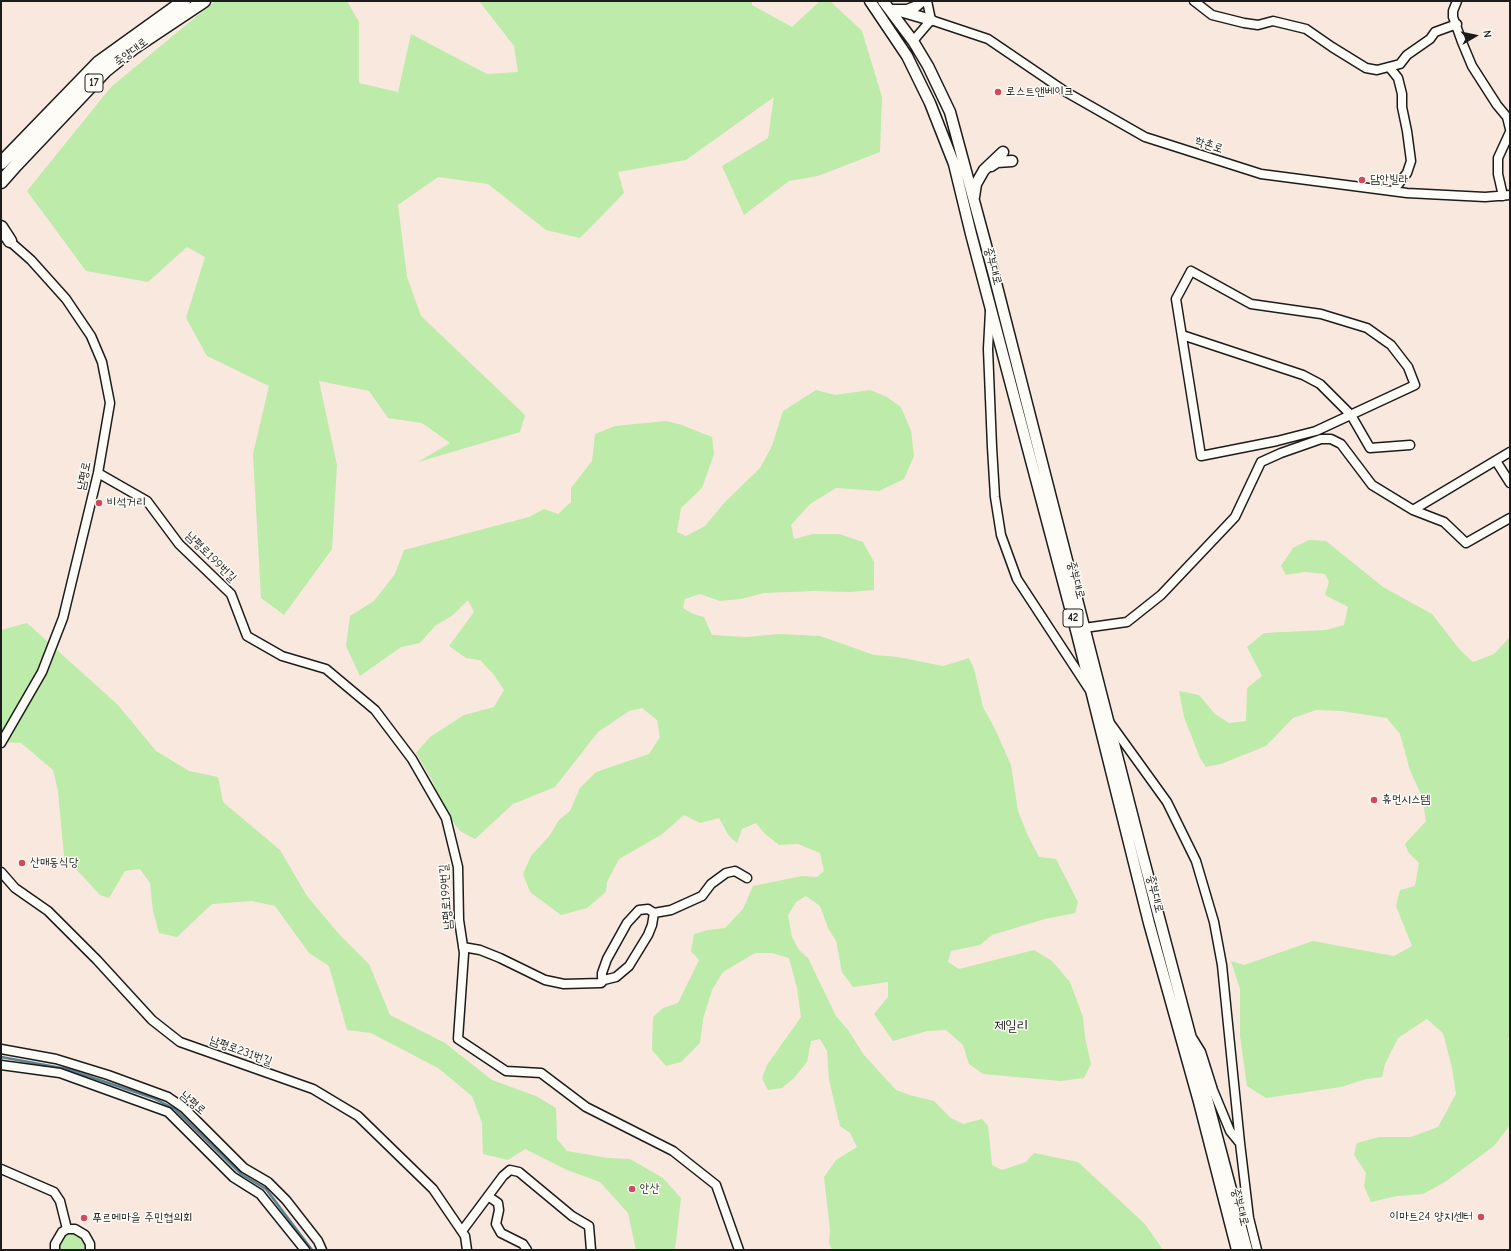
<!DOCTYPE html>
<html>
<head>
<meta charset="utf-8">
<style>
  body { margin:0 }
  #map { position:relative; width:1511px; height:1251px; overflow:hidden; background:#f9e8de; font-family:"Comic Neue",sans-serif }
  canvas { display:block }
  .frame { position:absolute; inset:0; border:2px solid #1c1c1c; pointer-events:none }
  .north { position:absolute; left:1455px; top:16px; width:40px; height:40px; -webkit-text-stroke:3px #fdfcf7; paint-order:stroke; rotate:81deg; font-size:11px; font-weight:700; line-height:16px; text-align:center; color:#1c1c1c }
  .north::after { content:''; display:block; margin:auto; width:14px; height:18px; background:#1c1c1c; clip-path:polygon(50% 0,100% 100%,50% 72%,0 100%) }
</style>
</head>
<body>
<div id="map">
<canvas width="1511" height="1251"></canvas>
<div class="frame"></div>
<div class="north">N</div>
</div>
<script>
const context = document.querySelector('canvas').getContext('2d');
context.lineJoin = 'round';
function fillPath(path, color) { context.fillStyle = color; context.fill(path, 'evenodd'); }
const toPath = rows => new Path2D(rows.map(r => 'M' + r).join(''));
function trace(path, color, width, dash) { context.strokeStyle = color; context.lineWidth = width; context.lineCap = dash ? 'butt' : 'round'; context.setLineDash(dash || []); context.stroke(path); }
function drawText(font, color, halo, rows, align = 'center') {
  context.font = font + ' "Comic Neue","Poor Story",sans-serif'; context.lineWidth = 3; context.setLineDash([]); context.textBaseline = 'middle'; context.strokeStyle = halo; context.fillStyle = color; for (const [text, x, y, turn = 0] of rows) {
    context.save(); context.translate(x, y); context.rotate((+turn || 0) * Math.PI / 180); context.textAlign = isNaN(turn) ? turn : align; if (halo) context.strokeText(text, 0, 0); context.fillText(text, 0, 0); context.restore();
  }
}
const green = toPath([
  [215,1,347,1,359,22,359,83,398,92,411,34,487,74,518,72,514,46,479,1,752,1,752,5,792,27,820,1,830,1,862,31,882,97,880,152,818,176,789,181,744,215,722,166,768,138,774,97,686,160,618,172,624,193,580,238,546,230,488,184,438,177,398,205,407,277,421,316,525,415,520,432,418,462,450,443,422,423,388,418,369,391,319,381,337,465,332,549,284,615,261,598,253,454,269,386,207,356,186,318,205,257,187,247,148,282,86,271,27,191,111,87],
  [816,390,835,395,870,390,887,397,901,407,911,431,914,456,904,479,879,491,836,488,810,504,791,525,794,539,813,534,839,534,863,542,874,562,874,590,850,592,815,591,764,593,741,599,720,601,700,594,685,599,683,608,693,614,704,617,712,635,746,637,780,634,820,636,874,655,898,657,943,666,969,658,974,669,983,707,995,729,1011,765,1018,811,1028,836,1039,857,1056,859,1078,902,1075,913,1045,919,992,935,980,945,951,951,948,962,959,969,1034,950,1052,961,1070,982,1083,1017,1085,1037,1091,1064,1084,1078,1061,1081,983,1074,969,1064,963,1045,946,1030,927,1031,893,1041,874,1014,888,997,888,982,853,987,842,972,836,941,828,928,820,906,806,896,796,902,788,915,792,937,799,950,808,958,836,1016,848,1030,864,1055,896,1090,913,1096,934,1101,951,1118,963,1124,982,1119,988,1126,992,1165,1002,1170,1026,1162,1034,1153,1078,1162,1145,1224,1163,1250,832,1250,829,1243,830,1230,824,1177,836,1160,857,1147,850,1133,840,1126,829,1080,827,1051,820,1039,811,1041,807,1062,794,1078,782,1088,768,1090,762,1078,767,1065,801,1017,797,988,789,958,772,953,755,953,723,972,712,990,703,1019,700,1043,681,1062,666,1066,652,1050,653,1017,663,1008,678,1003,699,960,691,951,694,934,708,930,725,928,743,909,753,886,802,876,817,877,824,871,820,853,798,844,779,845,764,833,756,823,742,829,737,843,729,836,719,818,700,823,684,815,661,835,619,859,607,882,606,892,587,908,561,915,530,892,523,874,531,856,550,835,559,820,570,811,580,788,596,772,649,754,660,737,657,720,642,708,629,711,598,732,555,787,513,804,475,839,460,831,447,814,432,780,416,753,430,737,464,715,494,707,504,690,494,675,480,660,466,658,449,646,474,612,468,600,453,615,435,626,420,643,401,647,360,676,346,646,350,616,374,601,395,574,404,550,529,517,544,509,558,514,571,502,571,488,592,461,595,434,615,426,666,421,682,425,712,437,714,454,702,488,681,508,677,532,686,536,705,526,725,502,760,468,772,446,783,411],
  [1309,540,1326,541,1383,587,1432,614,1460,650,1473,662,1494,654,1510,637,1510,1037,1508,1038,1510,1046,1510,1125,1494,1146,1445,1182,1423,1194,1397,1196,1371,1202,1364,1186,1366,1173,1354,1155,1357,1143,1379,1137,1411,1137,1438,1127,1456,1094,1452,1068,1443,1033,1427,1019,1398,1038,1385,1064,1382,1077,1366,1079,1341,1087,1266,1098,1247,1086,1240,1036,1240,989,1231,961,1244,965,1313,941,1394,956,1412,946,1396,906,1400,890,1415,886,1419,863,1408,852,1405,844,1426,821,1422,797,1410,770,1400,734,1387,718,1341,711,1316,710,1293,718,1266,746,1221,764,1206,767,1200,758,1184,717,1179,691,1199,695,1215,714,1229,723,1246,721,1247,688,1262,676,1247,647,1264,633,1326,630,1344,625,1348,607,1325,595,1329,582,1325,574,1305,572,1286,575,1281,566,1293,548],
  [27,623,118,705,156,751,189,771,218,777,223,802,280,850,307,896,338,933,369,964,390,1015,445,1043,492,1080,536,1096,556,1108,557,1139,567,1151,608,1158,630,1159,663,1178,681,1198,675,1250,636,1250,628,1213,600,1182,567,1170,525,1149,508,1160,483,1154,482,1123,472,1096,438,1068,371,1033,347,1030,329,966,309,953,275,906,252,901,212,904,177,937,159,933,153,911,150,883,140,869,125,871,109,898,100,895,64,856,58,791,53,770,21,743,1,742,1,630],
  [70,1233,79,1234,84,1239,85,1250,59,1250,59,1246,62,1236]
]);
const stream = toPath([
  [1,1057,67,1069,153,1098,175,1109,241,1174,266,1189,312,1250]
]);
const minor = toPath([
  [927,1,931,20],
  [1194,1,1212,15,1244,23,1258,25,1273,21,1306,29,1332,47,1366,68,1377,70,1400,64,1407,55,1430,39,1435,32,1457,24],
  [1457,1,1453,11,1453,17,1462,42,1472,66,1497,105,1507,117,1510,129],
  [931,20,988,39,1066,92,1145,137,1261,174,1407,193,1485,197,1510,195],
  [913,41,931,20],
  [1390,68,1398,78,1402,94,1402,107,1407,131,1411,161,1407,173,1393,191],
  [1503,196,1498,174,1498,158,1510,132],
  [1191,271,1251,304,1321,314,1367,328,1391,345,1408,367,1415,385,1316,431,1277,441,1201,456,1176,299,1191,271],
  [990,311,988,349,992,447,995,497,1001,535,1017,579,1089,689],
  [1182,335,1303,375,1320,384,1351,415,1370,448,1410,445],
  [1496,461,1510,483],
  [98,473,147,501,179,544,231,594,247,636,282,656,326,669,375,710,412,759,446,818,458,867,459,920,464,953,458,1039,506,1071,541,1073,586,1107,673,1151,716,1185,739,1250],
  [1413,510,1510,452],
  [1084,628,1127,622,1161,595,1235,517,1261,462,1281,453,1321,439,1331,439,1341,444,1372,485,1413,510,1444,522,1466,543,1510,518],
  [1110,723,1167,802,1196,861,1214,922,1222,965,1240,1143,1249,1218,1257,1250],
  [1,743,42,672,63,618,98,473,110,403,102,362,91,336,66,299,31,260,6,238],
  [1,872,15,888,48,911,97,960,152,1020,180,1042,313,1089,358,1116,433,1189,465,1236,467,1250],
  [654,913,671,910,702,896,711,884,726,873,735,871,747,878],
  [463,947,480,950,500,958,545,980,564,984,601,983,604,980,616,977,629,966,648,935,652,925,654,913,648,909,639,910,627,923,607,959,602,973,602,978,604,980],
  [1193,1039,1201,1052,1213,1090,1230,1131,1239,1142],
  [1,1049,56,1059,108,1075,168,1097,184,1108,244,1168,268,1182,286,1200,318,1241,322,1250],
  [1,1065,60,1073,168,1112,233,1177,260,1194,305,1250],
  [1,1169,54,1192,60,1201,67,1229],
  [488,1196,498,1203,499,1210,496,1224,501,1233,523,1244,527,1250],
  [462,1231,503,1176,510,1170,519,1172,572,1216,589,1226,591,1250],
  [55,1250,55,1244,62,1232,67,1229,75,1229,85,1235,90,1244,90,1250]
]);
const major = toPath([
  [870,1,907,56,930,103,954,164,971,234,1077,634,1149,923,1199,1102,1237,1250],
  [883,1,913,41,928,66,950,112,994,275,1142,853,1247,1250],
  [890,10,907,10,915,7,922,1],
  [900,11,931,20],
  [991,166,997,162,1012,161],
  [974,197,976,184,984,170,1003,152]
]);
const highway = toPath([
  [1,163,99,62,184,1],
  [1,182,16,165,105,71,135,47,204,1],
  [1,227,10,241]
]);
const markers = [
  [998,92,4,"#d1495b"],
  [1362,180,4,"#d1495b"],
  [99,503,4,"#d1495b"],
  [1374,800,4,"#d1495b"],
  [22,863,4,"#d1495b"],
  [632,1189,4,"#d1495b"],
  [1481,1217,4,"#d1495b"],
  [84,1218,4,"#d1495b"]
];
const shields = [
  [94,83,18],
  [1073,618,20]
];
const shieldNames = [
  ["17",94,83],
  ["42",1073,618]
];
const streetNames = [
  ["죽양대로",131,52,-37],
  ["학촌로",1209,145,18],
  ["중부대로",993,266,75],
  ["남평로",84,476,-78],
  ["남평로199번길",211,557,45],
  ["중부대로",1076,580,75],
  ["중부대로",1155,894,76],
  ["남평로199번길",446,897,-94],
  ["남평로231번길",241,1051,20],
  ["남평로",193,1103,41],
  ["중부대로",1240,1207,75]
];
const poiNames = [
  ["로스트앤베이크",1006,92],
  ["담안빌라",1370,180],
  ["비석거리",107,503],
  ["휴먼시스템",1382,800],
  ["산매동식당",30,863],
  ["안산",640,1189],
  ["이마트24 양지센터",1473,1217,"right"],
  ["푸르메마을 주민협의회",92,1218]
];
const quarterNames = [
  ["제일리",1011,1026]
];
fillPath(green, '#bcebaa');
trace(stream, '#598393', 2.5);
trace(minor, '#1c1c1c', 11);
trace(major, '#1c1c1c', 13);
trace(highway, '#1c1c1c', 15);
trace(minor, '#fdfcf7', 8);
trace(major, '#fdfcf7', 10);
trace(highway, '#fdfcf7', 12);
for (const [x, y, r, color] of markers) { const dot = new Path2D(); dot.arc(x, y, r, 0, 2 * Math.PI); context.fillStyle = color; context.fill(dot); trace(dot, '#fdfcf7', 1.5); }
for (const [x, y, w] of shields) { const box = new Path2D(); box.roundRect(x - w / 2, y - 9, w, 18, 3); context.fillStyle = '#fdfcf7'; context.fill(box); trace(box, '#1c1c1c', 1); }
drawText('bold 11px', '#1c1c1c', null, shieldNames);
drawText('12px', '#1c1c1c', '#fdfcf7', streetNames);
drawText('12px', '#1c1c1c', '#fdfcf7', poiNames, 'left');
drawText('14px', '#1c1c1c', '#fdfcf7', quarterNames);
</script>
</body>
</html>
